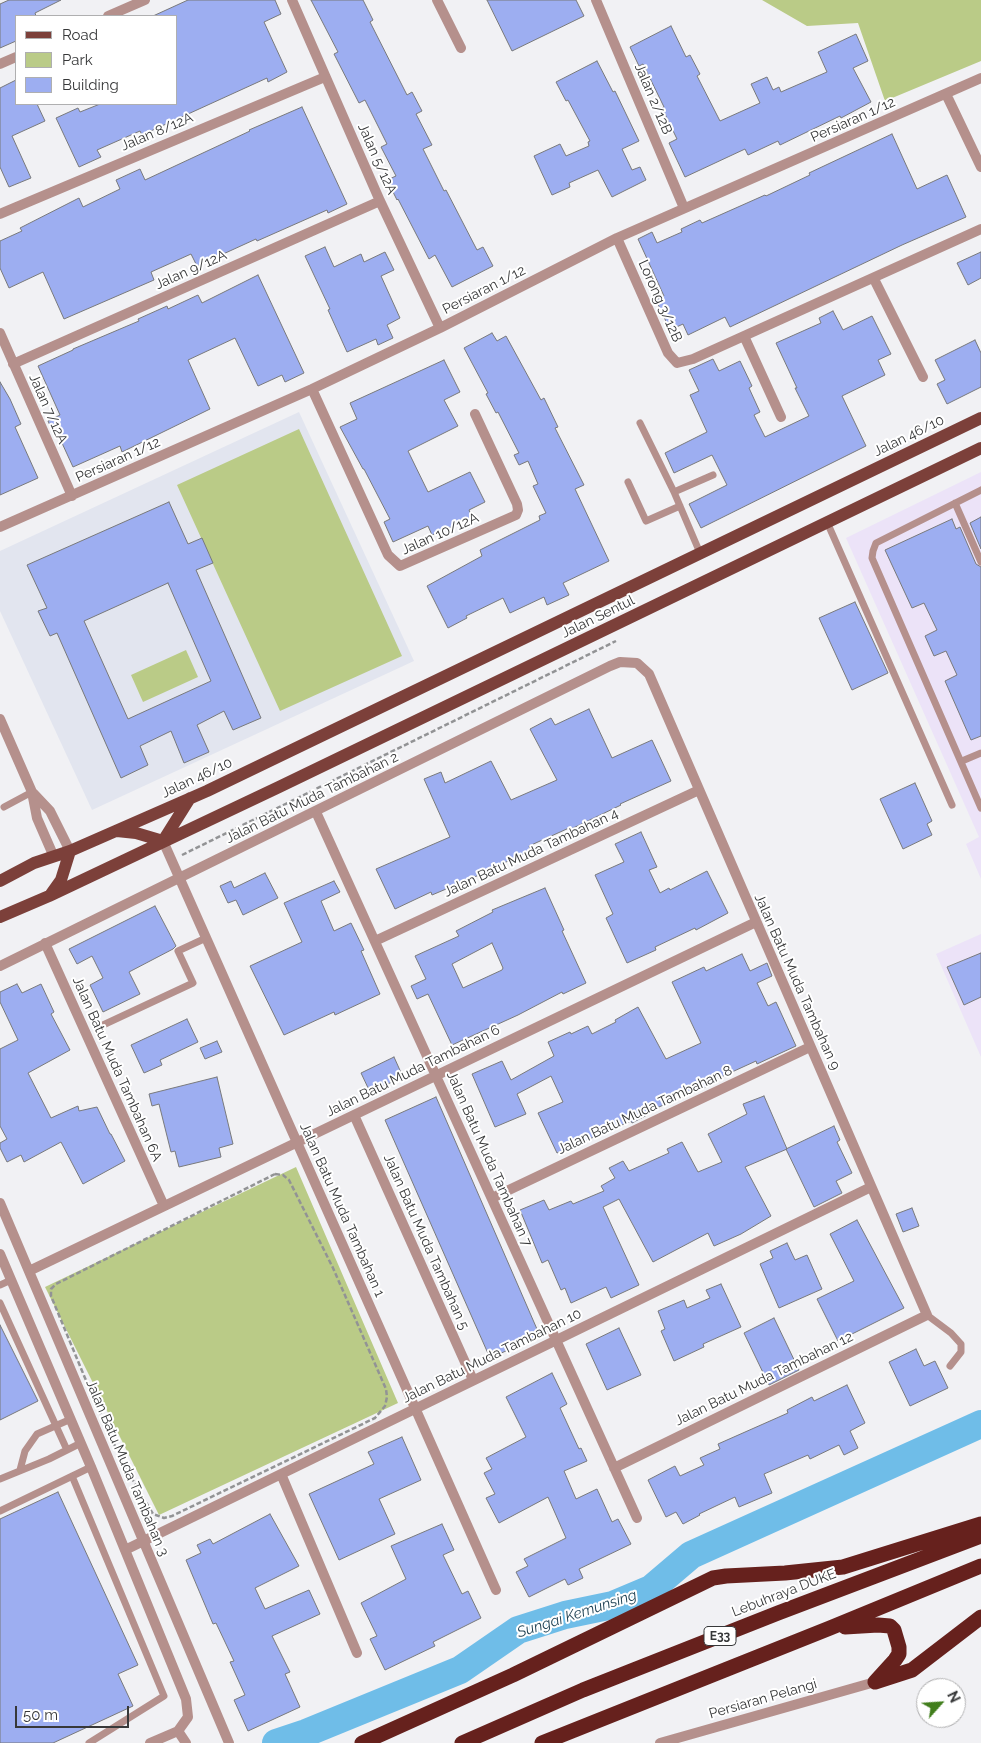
<!DOCTYPE html>
<html>
<head>
<meta charset="utf-8">
<style>
  body { margin:0 }
  #map { position:relative; width:981px; height:1743px; overflow:hidden; background:#f1f1f4; font-family:Raleway,sans-serif }
  canvas { display:block }
  .legend { position:absolute; left:15px; top:15px; width:162px; height:90px; box-sizing:border-box; background:#fff; border:1px solid #afafb0; margin:0; padding:6px 9px; list-style:none; font-size:15px; color:#373839 }
  .legend li { display:flex; align-items:center; gap:10px; height:25px }
  .legend b { width:25px; border:1px solid #afafb0 }
  .north { position:absolute; left:916px; top:1678px; width:50px; height:50px; box-sizing:border-box; background:#fff; border:1px solid #afafb0; border-radius:50%; rotate:64deg; font-size:14px; font-weight:700; line-height:20px; text-align:center; color:#373839 }
  .north::after { content:''; display:block; margin:auto; width:18px; height:22px; background:#417e1c; clip-path:polygon(50% 0,100% 100%,50% 72%,0 100%) }
  .scale { position:absolute; left:15px; top:1706px; width:114px; height:22px; box-sizing:border-box; border:2px solid #373839; border-top:0; padding-left:6px; font-size:15px; line-height:18px; white-space:nowrap; color:#373839; -webkit-text-stroke:4px #fff; paint-order:stroke }
</style>
</head>
<body>
<div id="map">
<canvas width="981" height="1743"></canvas>
<ul class="legend">
<li><b style="height:6px;background:#7c403a"></b>Road</li>
<li><b style="height:14px;background:#bacb87"></b>Park</li>
<li><b style="height:14px;background:#9daef1"></b>Building</li>
</ul>
<div class="north">N</div>
<div class="scale">50 m</div>
</div>
<script>
const context = document.querySelector('canvas').getContext('2d');
context.lineJoin = 'round';
function fillPath(path, color) { context.fillStyle = color; context.fill(path, 'evenodd'); }
const toPath = rows => new Path2D(rows.map(r => 'M' + r).join(''));
function trace(path, color, width, dash) { context.strokeStyle = color; context.lineWidth = width; context.lineCap = dash ? 'butt' : 'round'; context.setLineDash(dash || []); context.stroke(path); }
function drawText(font, color, halo, rows, align = 'center') {
  context.font = font + ' Raleway,sans-serif'; context.lineWidth = 4; context.setLineDash([]); context.textBaseline = 'middle'; context.strokeStyle = halo; context.fillStyle = color; for (const [text, x, y, turn = 0] of rows) {
    context.save(); context.translate(x, y); context.rotate((+turn || 0) * Math.PI / 180); context.textAlign = isNaN(turn) ? turn : align; if (halo) context.strokeText(text, 0, 0); context.fillText(text, 0, 0); context.restore();
  }
}
const industrial = toPath([
  [981,472,981,879,966,844,979,837,846,538],
  [981,934,981,1057,936,954]
]);
const built = toPath([
  [299,412,414,661,92,810,0,611,0,551]
]);
const green = toPath([
  [762,0,981,0,981,61,885,101,858,23,807,26],
  [299,429,402,656,280,711,177,485],
  [186,650,198,677,143,702,131,675],
  [296,1167,398,1403,159,1515,45,1287]
]);
const river = toPath([
  [276,1743,306,1733,460,1670,518,1630,565,1615,613,1605,651,1589,691,1555,981,1424]
]);
const building = toPath([
  [9,0,61,0,35,13,36,16,16,16,16,41,0,48,0,4,9,0],
  [188,0,275,0,281,14,264,22,287,72,268,82,267,78,142,135,140,131,97,150,101,157,79,167,56,118,78,108,80,112,100,104,176,104,176,16,153,16,188,0],
  [311,0,363,0,373,20,370,22,407,95,412,92,422,111,416,114,432,145,423,149,444,191,446,190,477,250,483,247,493,266,452,287,435,255,429,259,398,199,397,200,387,180,396,176,381,147,387,144,365,100,359,103,334,54,338,52,311,0],
  [487,0,576,0,584,16,512,51,487,0],
  [671,26,686,57,690,55,700,74,697,76,720,121,760,103,751,84,767,77,773,90,779,87,781,92,827,72,818,52,856,34,868,61,853,68,871,102,841,118,840,116,780,145,778,141,748,155,745,149,685,177,669,143,677,139,662,108,664,107,643,64,639,66,630,47,671,26],
  [597,61,613,92,615,91,639,141,622,149,632,170,640,167,646,180,612,197,598,170,569,183,570,187,552,195,534,156,560,144,566,156,589,146,588,142,590,141,568,100,566,101,556,82,597,61],
  [16,80,16,104,37,104,45,121,12,136,31,178,9,187,0,167,0,88,16,80],
  [302,107,347,204,328,213,327,210,257,241,256,239,197,266,191,254,151,272,154,280,64,319,43,272,9,288,0,268,0,241,22,231,20,228,79,198,83,207,120,189,116,180,140,169,145,180,250,131,249,130,302,107],
  [892,134,917,189,947,175,966,217,902,245,730,327,725,317,688,335,683,324,670,330,656,300,664,296,638,239,652,232,657,243,682,232,681,229,700,220,702,223,765,195,766,196,810,175,809,173,892,134],
  [325,247,334,267,361,254,364,262,385,252,394,270,381,276,400,318,387,325,393,338,378,345,376,339,347,352,328,310,330,309,305,256,325,247],
  [981,252,981,278,968,285,957,263,981,252],
  [258,275,304,373,285,382,282,375,258,386,235,338,188,360,210,409,122,452,120,446,73,467,56,430,53,432,48,421,60,415,38,366,73,350,73,349,139,321,138,319,167,306,168,309,198,295,202,303,258,275],
  [833,311,843,330,872,316,891,354,878,360,885,375,842,396,866,446,701,528,689,504,727,485,712,455,674,473,665,453,707,432,690,395,699,391,689,370,713,359,719,371,740,361,752,386,749,388,760,412,754,415,765,437,809,416,795,388,797,388,776,343,821,323,819,318,833,311],
  [492,333,497,341,506,336,541,400,544,398,558,427,555,428,584,485,575,489,609,561,563,583,569,595,547,605,544,597,510,613,503,598,466,616,467,618,448,628,427,586,482,556,480,550,540,520,539,516,546,513,533,486,538,484,528,461,519,465,514,455,519,453,498,412,496,413,486,394,488,393,464,348,492,333],
  [975,340,981,353,981,387,947,404,937,384,945,380,935,360,975,340],
  [444,360,460,392,444,400,458,426,408,451,428,492,470,472,485,502,469,510,472,517,458,524,432,535,428,526,393,542,384,522,390,519,364,469,363,469,340,427,357,419,350,403,444,360],
  [0,382,10,399,21,424,15,427,38,478,0,495,0,382],
  [169,502,188,544,202,538,213,563,196,570,261,718,233,730,224,711,197,725,209,752,184,763,171,731,140,746,148,765,121,778,57,633,50,636,38,611,47,608,27,565,169,502],
  [168,583,211,681,128,719,84,621,168,583],
  [981,517,981,549,970,523,981,517],
  [952,519,956,529,960,527,976,564,981,567,981,736,971,740,945,681,957,675,946,651,934,656,925,636,937,630,924,603,912,608,885,550,952,519],
  [855,602,888,673,852,690,819,618,855,602],
  [589,709,612,758,652,740,671,781,620,804,621,805,569,830,569,828,529,846,531,851,497,866,498,867,432,895,431,892,395,909,376,869,450,837,424,779,441,772,445,783,491,761,511,800,557,780,530,729,551,718,555,725,589,709],
  [915,783,932,821,927,824,932,835,903,849,880,799,915,783],
  [641,832,657,867,649,870,660,893,669,888,670,890,707,871,728,913,696,930,695,928,655,947,656,950,627,963,606,918,613,914,595,875,624,862,615,844,641,832],
  [265,873,278,898,243,915,236,900,228,903,220,886,231,881,234,888,265,873],
  [334,881,340,892,321,901,334,931,351,923,364,950,361,951,380,994,335,1015,334,1012,284,1035,250,966,302,942,284,903,334,881],
  [545,888,564,930,562,931,586,983,563,994,562,992,518,1015,452,1045,428,994,417,999,411,986,426,979,415,956,459,936,456,931,493,912,492,910,545,888],
  [492,943,503,968,502,970,463,988,452,964,492,943],
  [155,906,176,946,173,949,129,972,140,994,103,1012,90,985,103,978,92,956,77,964,69,949,155,906],
  [981,953,981,997,964,1005,947,967,981,953],
  [742,954,750,971,767,963,772,976,757,983,768,1006,776,1002,796,1046,757,1064,756,1061,710,1082,711,1085,647,1112,649,1114,632,1123,631,1121,557,1153,538,1113,563,1102,551,1076,517,1094,526,1114,495,1127,472,1074,502,1061,511,1080,554,1056,548,1042,570,1032,571,1034,588,1026,592,1034,616,1022,615,1020,638,1007,666,1059,701,1043,672,982,704,967,706,971,742,954],
  [17,984,22,993,41,984,54,1012,51,1014,70,1050,28,1073,51,1118,78,1106,79,1111,97,1107,110,1134,111,1134,125,1161,83,1184,61,1142,24,1162,21,1155,7,1162,0,1148,0,1143,7,1139,0,1126,0,1049,18,1040,0,1002,0,992,17,984],
  [187,1019,198,1042,160,1060,162,1065,144,1073,131,1045,187,1019],
  [217,1041,222,1052,205,1059,200,1048,217,1041],
  [394,1057,403,1077,370,1092,361,1073,394,1057],
  [217,1077,233,1144,219,1148,221,1157,179,1167,175,1151,171,1152,159,1104,152,1106,149,1094,217,1077],
  [764,1096,787,1149,745,1167,771,1216,741,1234,714,1246,708,1233,653,1262,619,1199,603,1207,639,1285,611,1298,606,1287,571,1303,565,1288,561,1290,548,1260,542,1263,520,1210,544,1200,549,1210,571,1201,573,1204,604,1191,601,1186,615,1178,609,1168,623,1161,629,1171,669,1153,667,1149,682,1142,698,1172,722,1162,708,1134,747,1114,743,1104,764,1096],
  [436,1097,540,1336,490,1358,385,1120,436,1097],
  [834,1126,840,1140,837,1142,852,1173,836,1181,842,1193,814,1207,786,1149,834,1126],
  [912,1208,919,1226,903,1232,896,1214,912,1208],
  [857,1220,904,1308,838,1341,817,1299,854,1281,830,1234,857,1220],
  [787,1243,795,1260,807,1255,822,1289,779,1308,760,1264,773,1258,770,1251,787,1243],
  [721,1284,741,1327,703,1344,704,1347,674,1361,661,1331,665,1329,658,1311,684,1300,687,1308,710,1298,706,1290,721,1284],
  [774,1318,799,1370,769,1385,744,1333,774,1318],
  [0,1325,38,1401,0,1420,0,1325],
  [619,1328,641,1375,607,1390,586,1344,619,1328],
  [916,1349,924,1366,935,1361,948,1388,910,1406,889,1362,916,1349],
  [552,1373,567,1404,560,1408,579,1449,581,1448,587,1461,564,1471,576,1499,597,1489,612,1522,618,1519,631,1544,579,1569,583,1578,568,1585,565,1579,529,1597,516,1572,528,1566,524,1559,566,1538,548,1497,499,1523,486,1498,495,1494,484,1473,492,1469,486,1458,526,1437,506,1397,552,1373],
  [847,1385,865,1423,850,1431,858,1448,844,1455,839,1445,810,1459,808,1455,764,1474,772,1493,739,1507,735,1497,699,1514,700,1515,683,1524,676,1512,666,1517,648,1480,675,1466,680,1476,704,1465,700,1458,720,1449,718,1444,788,1413,787,1410,812,1397,814,1401,847,1385],
  [402,1437,421,1480,379,1499,395,1534,339,1560,309,1494,374,1464,368,1452,402,1437],
  [58,1492,138,1665,118,1674,133,1706,53,1743,0,1743,0,1519,58,1492],
  [270,1514,299,1566,255,1588,265,1609,309,1590,320,1614,272,1636,290,1672,285,1674,300,1707,248,1731,234,1700,245,1695,230,1662,234,1661,216,1623,213,1624,186,1560,201,1553,197,1545,210,1539,213,1544,270,1514],
  [442,1524,454,1550,443,1555,462,1594,468,1591,481,1618,433,1642,435,1646,385,1670,370,1639,377,1636,361,1603,406,1579,391,1546,442,1524]
]);
const path = toPath([
  [182,855,616,641],
  [275,1174,283,1175,289,1180,333,1268,386,1389,387,1397,385,1406,375,1418,172,1516,164,1518,153,1514,122,1462,85,1378,51,1296,51,1289,56,1284,275,1174]
]);
const service = toPath([
  [640,423,674,492],
  [628,482,646,521,680,506],
  [981,490,876,543,873,551,872,558,981,808],
  [955,503,981,562],
  [827,522,952,805],
  [700,553,674,492,713,475],
  [962,761,981,753],
  [4,807,32,792],
  [103,1025,193,983,178,951,206,938],
  [0,1285,11,1280],
  [0,1303,67,1450],
  [927,1315,951,1333,961,1344,961,1352,950,1366],
  [20,1470,25,1451,37,1434,71,1419],
  [72,1476,164,1696,89,1743],
  [0,1479,49,1459,81,1443],
  [0,1511,91,1467]
]);
const minor = toPath([
  [292,0,380,201,440,328],
  [437,0,461,48],
  [596,0,684,208],
  [108,16,145,0],
  [0,64,16,57],
  [946,94,981,167],
  [0,214,325,77],
  [617,238,668,353,677,363,693,359,981,229],
  [874,279,923,377],
  [0,333,72,496],
  [744,336,781,417],
  [13,364,380,201],
  [312,389,388,555,400,566,516,515,518,510,517,504,475,414],
  [0,527,312,389,440,328,617,238,981,78],
  [0,719,32,792,37,818,54,857],
  [33,793,50,811,70,851],
  [316,812,637,1518],
  [163,841,496,1590],
  [375,941,699,790],
  [45,943,164,1206],
  [0,966,610,666,620,662,637,663,649,674,927,1315,614,1468],
  [354,1115,473,1380],
  [492,1198,810,1047],
  [0,1203,229,1743],
  [0,1254,91,1467,186,1699,188,1717,178,1731,186,1743],
  [29,1271,756,922],
  [281,1474,357,1653],
  [125,1550,871,1187],
  [150,1743,178,1731],
  [660,1743,875,1682]
]);
const primary = toPath([
  [117,831,136,833,163,841],
  [163,841,190,798],
  [0,881,34,863,70,851,207,791,981,418],
  [51,894,61,880,70,851],
  [0,917,49,896,279,787,981,448]
]);
const motorway = toPath([
  [845,1627,878,1625,890,1626,894,1630,899,1647,899,1654,895,1660,875,1682],
  [875,1682,912,1670,981,1617],
  [362,1743,513,1675,713,1578,726,1576,785,1573,843,1567,981,1524],
  [462,1743,583,1690,778,1613,981,1536],
  [542,1743,830,1628,981,1566]
]);
const shields = [
  [720,1636,32]
];
const shieldNames = [
  ["E33",720,1636]
];
const streetNames = [
  ["Jalan 2/12B",653,99,67],
  ["Persiaran 1/12",853,120,-24],
  ["Jalan 8/12A",157,132,-23],
  ["Jalan 5/12A",377,159,66],
  ["Jalan 9/12A",191,270,-24],
  ["Persiaran 1/12",484,290,-27],
  ["Lorong 3/12B",660,301,66],
  ["Jalan 7/12A",48,409,66],
  ["Jalan 46/10",909,436,-26],
  ["Persiaran 1/12",118,460,-24],
  ["Jalan 10/12A",440,534,-24],
  ["Jalan Sentul",598,617,-26],
  ["Jalan 46/10",197,778,-25],
  ["Jalan Batu Muda Tambahan 2",312,798,-26],
  ["Jalan Batu Muda Tambahan 4",531,853,-25],
  ["Jalan Batu Muda Tambahan 9",797,982,66],
  ["Jalan Batu Muda Tambahan 6A",117,1069,66],
  ["Jalan Batu Muda Tambahan 6",413,1071,-26],
  ["Jalan Batu Muda Tambahan 8",645,1110,-25],
  ["Jalan Batu Muda Tambahan 7",489,1159,66],
  ["Jalan Batu Muda Tambahan 1",342,1210,66],
  ["Jalan Batu Muda Tambahan 5",426,1242,66],
  ["Jalan Batu Muda Tambahan 10",492,1356,-26],
  ["Jalan Batu Muda Tambahan 12",764,1379,-26],
  ["Jalan Batu Muda Tambahan 3",127,1468,67],
  ["Lebuhraya DUKE",784,1593,-21],
  ["Persiaran Pelangi",763,1699,-16]
];
const waterNames = [
  ["Sungai Kemunsing",577,1614,-18]
];
fillPath(industrial, '#ece3f8');
fillPath(built, '#e2e5ef');
fillPath(green, '#bacb87');
trace(river, '#6fbde8', 28);
fillPath(building, '#9daef1');
trace(building, '#78797b', 1);
trace(path, '#929395', 2.5, [5, 2.5]);
trace(service, '#b5908c', 7);
trace(minor, '#b5908c', 10);
trace(primary, '#7c403a', 12);
trace(motorway, '#66211d', 15);
for (const [x, y, w] of shields) { const box = new Path2D(); box.roundRect(x - w / 2, y - 9.5, w, 19, 4); context.fillStyle = '#fff'; context.fill(box); trace(box, '#373839', 1); }
drawText('bold 12px', '#373839', null, shieldNames);
drawText('14px', '#373839', '#fff', streetNames);
drawText('italic 15px', '#1b3e50', '#fff', waterNames);
</script>
</body>
</html>
